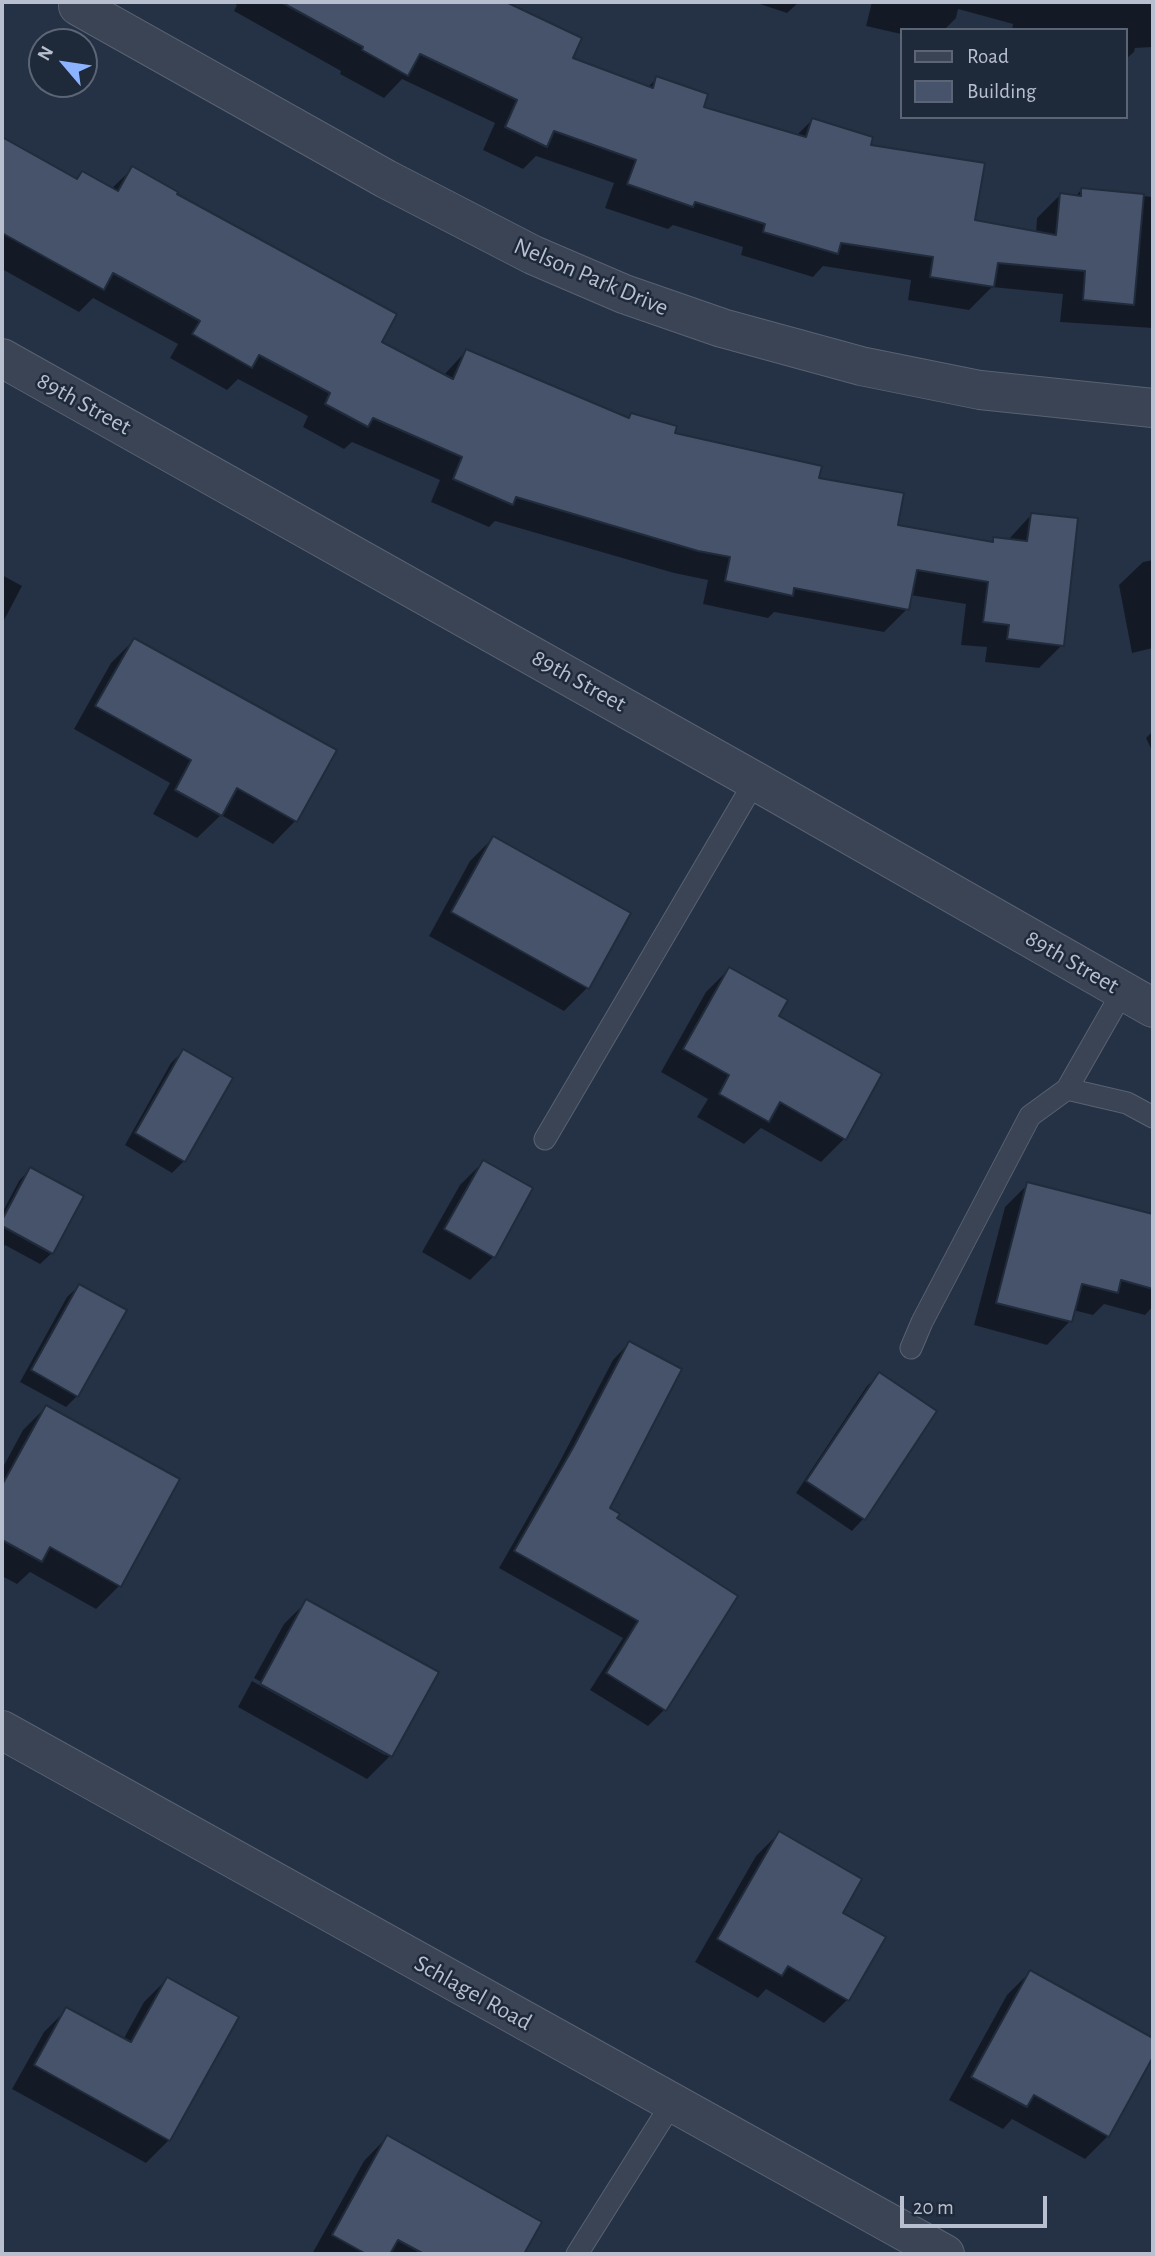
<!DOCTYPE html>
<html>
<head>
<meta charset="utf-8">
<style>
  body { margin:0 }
  #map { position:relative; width:1155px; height:2256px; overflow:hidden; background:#253246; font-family:"Alegreya Sans",sans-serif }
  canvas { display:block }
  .frame { position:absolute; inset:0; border:4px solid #b8bfce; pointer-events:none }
  .legend { position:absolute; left:900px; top:28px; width:228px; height:91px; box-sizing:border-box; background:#1e293a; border:2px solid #5c6575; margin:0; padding:9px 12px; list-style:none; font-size:21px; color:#b8bfce }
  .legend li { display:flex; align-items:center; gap:14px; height:35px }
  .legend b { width:35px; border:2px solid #5c6575 }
  .north { position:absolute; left:28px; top:28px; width:70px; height:70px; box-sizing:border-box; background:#1e293a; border:2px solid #5c6575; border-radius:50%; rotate:299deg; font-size:19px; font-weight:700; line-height:28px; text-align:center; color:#b8bfce }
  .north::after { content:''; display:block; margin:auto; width:24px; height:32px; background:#8cb3ff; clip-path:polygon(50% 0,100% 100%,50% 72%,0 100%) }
  .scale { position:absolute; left:900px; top:2196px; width:147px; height:32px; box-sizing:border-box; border:4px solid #b8bfce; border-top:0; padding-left:9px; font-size:21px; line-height:24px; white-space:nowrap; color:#b8bfce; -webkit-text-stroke:5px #1e293a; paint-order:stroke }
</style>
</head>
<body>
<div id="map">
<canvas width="1155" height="2256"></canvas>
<div class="frame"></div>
<ul class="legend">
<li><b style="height:9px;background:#3a4455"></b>Road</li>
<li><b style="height:19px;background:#47536a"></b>Building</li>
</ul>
<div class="north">N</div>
<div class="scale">20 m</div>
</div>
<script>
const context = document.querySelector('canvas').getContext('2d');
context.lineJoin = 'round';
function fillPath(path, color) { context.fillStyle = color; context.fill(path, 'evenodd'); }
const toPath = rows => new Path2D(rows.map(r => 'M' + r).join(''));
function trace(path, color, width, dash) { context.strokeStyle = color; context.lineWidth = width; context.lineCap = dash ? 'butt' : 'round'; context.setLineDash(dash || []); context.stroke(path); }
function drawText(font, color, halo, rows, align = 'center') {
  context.font = font + ' "Alegreya Sans",sans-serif'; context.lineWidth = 5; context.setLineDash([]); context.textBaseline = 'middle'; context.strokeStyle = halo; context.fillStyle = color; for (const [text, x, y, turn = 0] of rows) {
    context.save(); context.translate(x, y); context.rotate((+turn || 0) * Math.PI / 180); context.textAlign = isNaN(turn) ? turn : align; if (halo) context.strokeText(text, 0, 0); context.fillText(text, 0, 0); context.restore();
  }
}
const shadow = toPath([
  [231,2,502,2,580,39,570,59,647,88,657,78,701,108,796,136,812,120,869,146,973,222,1036,233,1037,218,1060,195,1075,197,1081,190,1153,197,1153,328,1060,322,1063,294,992,287,969,310,908,300,911,280,823,266,813,277,741,255,743,247,673,225,668,229,605,208,614,183,536,156,523,169,483,150,495,123,402,79,384,98,340,74,341,71,234,11,237,5],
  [754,2,799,2,787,13],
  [872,2,1153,2,1153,47,1135,48,1134,52,1125,60,1125,30,1012,30,1013,24,958,9,956,18,944,30,901,30,901,34,866,26],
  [2,139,75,180,82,173,111,189,133,168,175,195,380,342,443,376,466,351,626,419,631,415,673,435,817,479,896,526,989,543,994,539,1008,540,1031,515,1062,645,1039,668,985,662,987,647,961,645,966,604,910,595,907,609,884,632,774,612,768,618,703,604,708,580,674,573,495,521,489,527,431,502,440,480,352,442,344,449,303,427,308,416,238,379,227,390,170,358,178,344,93,298,79,312,2,269],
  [1153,560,1153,648,1132,653,1119,585,1143,562],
  [2,575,22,586,2,624],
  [134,640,296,820,273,844,221,815,197,838,153,814,170,783,74,729,111,663],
  [1153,731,1153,753,1146,738],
  [493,838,587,988,564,1011,429,936,470,861],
  [729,969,777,1017,844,1139,821,1162,761,1128,744,1144,697,1117,708,1099,661,1072,706,992],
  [183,1051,184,1161,172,1173,125,1145,171,1063],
  [483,1162,493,1257,470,1280,422,1252,460,1185],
  [30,1169,52,1253,40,1264,5,1245,2,1250,2,1213,19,1181],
  [1028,1184,1153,1216,1153,1306,1145,1315,1104,1304,1093,1315,1073,1310,1070,1321,1047,1345,974,1325,1005,1207],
  [79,1286,77,1396,66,1407,20,1382,67,1297],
  [629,1343,608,1509,615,1519,664,1710,648,1726,590,1690,623,1638,499,1568,558,1465,613,1360],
  [879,1375,935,1412,863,1519,852,1531,796,1493,867,1386],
  [46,1407,119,1586,96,1609,30,1572,17,1584,2,1576,2,1469,23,1430],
  [307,1601,390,1756,367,1779,238,1707,252,1681,385,1755,385,1751,254,1678,284,1624],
  [779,1833,841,1913,847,2000,824,2023,766,1989,758,1998,695,1962,756,1856],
  [1030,1972,1153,2040,1153,2053,1108,2136,1085,2159,1012,2119,1003,2129,949,2100,1007,1995],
  [167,1979,169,2140,146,2163,12,2089,44,2032,67,2009,123,2040,144,2002],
  [387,2137,540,2223,522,2254,312,2254,364,2161]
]);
const building = toPath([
  [281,2,506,2,582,38,573,58,653,88,656,76,708,94,704,107,806,137,812,118,873,137,871,145,985,163,975,220,1056,235,1060,193,1081,196,1081,188,1144,194,1134,305,1083,300,1085,271,998,263,994,287,930,277,933,257,841,243,838,254,763,232,765,224,695,202,693,207,627,184,636,160,554,131,547,147,505,127,517,100,420,54,408,76,362,50,363,47,281,2],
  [2,137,77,179,82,171,118,191,132,166,178,192,177,194,397,314,382,342,453,379,466,349,629,418,631,413,677,426,675,433,822,466,819,478,904,493,898,525,993,542,993,537,1027,541,1031,513,1078,518,1064,646,1007,639,1009,625,983,622,988,582,917,570,909,610,794,588,793,596,725,581,730,557,698,551,516,497,513,505,453,479,462,457,373,418,368,427,325,404,330,393,259,355,252,368,192,334,200,321,113,273,104,290,2,233,2,137],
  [134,638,337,750,297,822,237,788,222,816,175,790,191,760,95,706,134,638],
  [493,836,631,913,589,989,451,912,493,836],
  [729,967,788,1000,779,1016,882,1074,846,1140,780,1102,769,1122,719,1094,729,1075,683,1049,729,967],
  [183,1049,233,1078,185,1162,135,1133,183,1049],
  [483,1160,533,1188,495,1258,444,1229,483,1160],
  [30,1167,84,1196,53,1254,2,1226,2,1220,30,1167],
  [1027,1182,1153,1214,1153,1289,1121,1280,1118,1293,1082,1284,1072,1322,996,1303,1027,1182],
  [79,1284,127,1310,78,1397,31,1370,79,1284],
  [629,1341,682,1369,610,1508,620,1514,617,1518,738,1596,666,1711,606,1673,638,1621,514,1551,574,1446,629,1341],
  [879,1372,937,1411,865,1520,806,1481,879,1372],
  [46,1405,180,1479,121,1587,50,1547,42,1562,2,1540,2,1485,46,1405],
  [306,1599,439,1672,392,1757,260,1684,306,1599],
  [779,1831,862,1879,843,1913,886,1937,849,2001,788,1966,782,1976,717,1939,779,1831],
  [1030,1970,1153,2038,1153,2057,1109,2137,1034,2095,1027,2107,971,2077,1030,1970],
  [167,1977,239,2017,170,2141,34,2065,66,2007,131,2042,167,1977],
  [387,2135,542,2222,524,2254,424,2254,398,2240,390,2254,366,2254,332,2235,387,2135]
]);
const lane = toPath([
  [1067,1089,1123,991],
  [545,1139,755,781],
  [911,1348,922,1322,1030,1116,1067,1089,1127,1103,1153,1117],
  [577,2254,672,2103]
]);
const street = toPath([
  [80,2,78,6,386,179,533,255,624,294,722,328,861,366,980,390,1153,408],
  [2,358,755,781,1153,1008],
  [2,1730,945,2254]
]);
const streetNames = [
  ["Nelson Park Drive",591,277,23],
  ["89th Street",84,404,29],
  ["89th Street",579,681,29],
  ["89th Street",1072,962,30],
  ["Schlagel Road",473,1993,29]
];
fillPath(shadow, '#0007');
fillPath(building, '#47536a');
trace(building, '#202b3c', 2);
trace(lane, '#596272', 23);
trace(street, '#596272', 40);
trace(lane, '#3a4455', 21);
trace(street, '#3a4455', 38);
drawText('24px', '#b8bfce', '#1e293a', streetNames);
</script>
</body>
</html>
